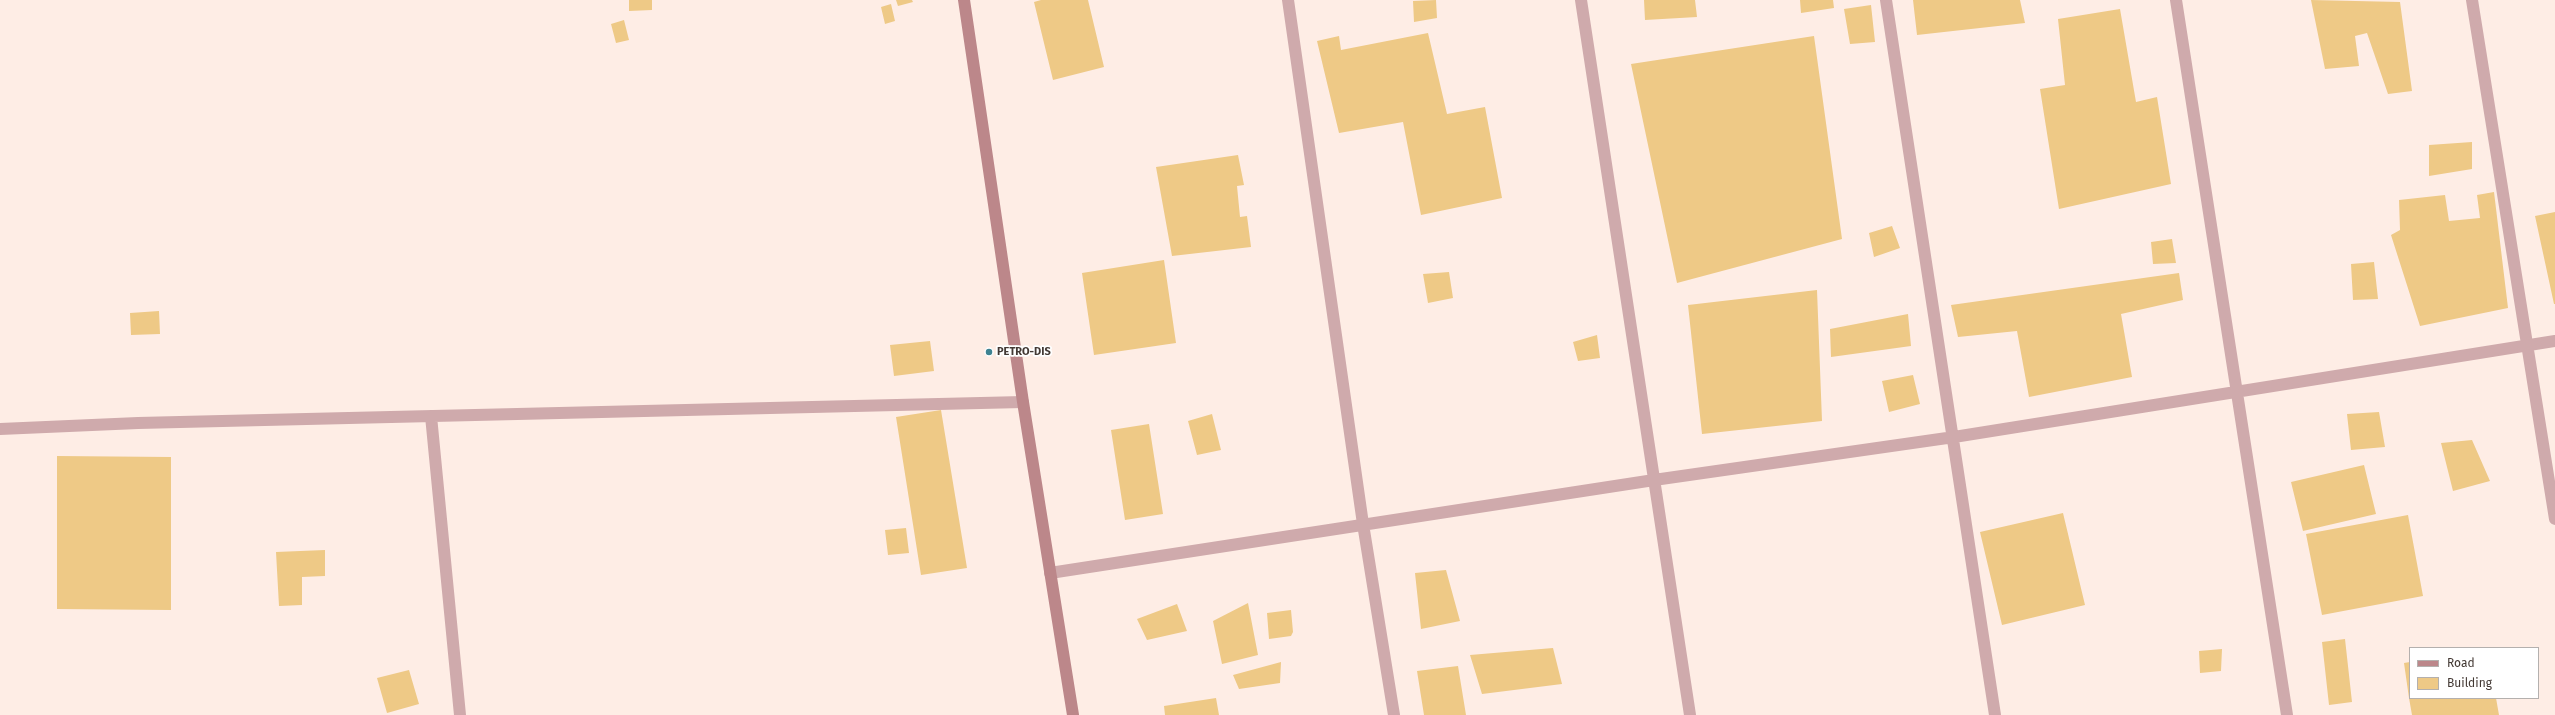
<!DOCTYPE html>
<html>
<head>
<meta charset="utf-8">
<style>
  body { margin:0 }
  #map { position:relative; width:2555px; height:715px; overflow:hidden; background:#feede5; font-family:"Fira Sans",sans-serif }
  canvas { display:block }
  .legend { position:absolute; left:2409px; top:647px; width:130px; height:52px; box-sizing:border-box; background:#fff; border:1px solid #b4b0ae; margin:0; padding:5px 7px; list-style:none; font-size:12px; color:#433934 }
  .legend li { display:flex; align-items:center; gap:8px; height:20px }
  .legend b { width:20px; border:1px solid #b4b0ae }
</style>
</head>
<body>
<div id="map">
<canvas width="2555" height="715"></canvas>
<ul class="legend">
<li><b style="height:5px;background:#bc878a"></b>Road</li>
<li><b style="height:11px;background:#eec986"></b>Building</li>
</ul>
</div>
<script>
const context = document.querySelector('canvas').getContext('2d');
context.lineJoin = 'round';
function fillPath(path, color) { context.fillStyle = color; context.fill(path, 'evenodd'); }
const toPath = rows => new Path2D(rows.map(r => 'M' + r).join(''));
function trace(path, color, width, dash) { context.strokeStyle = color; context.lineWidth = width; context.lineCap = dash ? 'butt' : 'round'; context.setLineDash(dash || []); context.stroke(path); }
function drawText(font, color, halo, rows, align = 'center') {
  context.font = font + ' "Fira Sans",sans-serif'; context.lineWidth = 3.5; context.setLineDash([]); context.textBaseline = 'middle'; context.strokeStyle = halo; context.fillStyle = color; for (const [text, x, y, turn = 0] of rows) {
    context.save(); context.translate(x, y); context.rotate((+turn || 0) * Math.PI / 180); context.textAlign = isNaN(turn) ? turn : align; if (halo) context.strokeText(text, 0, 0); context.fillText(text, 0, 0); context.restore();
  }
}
const building = toPath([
  [629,0,652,0,652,10,629,11],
  [896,0,912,0,913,2,898,6],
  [1041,0,1088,0,1104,67,1053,80,1034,2],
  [1436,0,1437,18,1414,22,1413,1],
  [1644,0,1695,0,1697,17,1645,20],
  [1800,0,1833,0,1834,8,1801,13],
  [1913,0,2020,0,2025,23,1917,35],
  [2311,0,2400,2,2412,91,2388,94,2367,33,2355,36,2359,66,2325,69],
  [891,4,895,21,885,24,881,7],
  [1871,5,1875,42,1850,44,1844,9],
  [2120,9,2136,102,2157,97,2171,184,2059,209,2040,89,2065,85,2058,19],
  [624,20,629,40,616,43,611,24],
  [1428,33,1447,114,1485,107,1502,198,1421,215,1403,122,1339,133,1317,41,1339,36,1341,50],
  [1814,36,1842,239,1677,283,1631,64],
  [2472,142,2472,169,2429,176,2429,145],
  [1238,155,1244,185,1237,186,1240,217,1247,216,1251,247,1172,256,1156,167],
  [2494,192,2508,308,2420,326,2391,235,2400,230,2399,200,2445,195,2449,221,2480,218,2477,195],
  [2555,212,2555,304,2554,304,2535,216],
  [1892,226,1900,248,1874,257,1869,233],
  [2172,239,2176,263,2153,264,2151,242],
  [1164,260,1176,343,1094,355,1082,273],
  [2374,262,2378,299,2353,300,2351,264],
  [1449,272,1453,298,1428,303,1423,274],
  [2179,273,2183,300,2121,314,2132,377,2029,397,2017,331,1958,337,1951,305],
  [1817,290,1822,421,1702,434,1688,305],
  [159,311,160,334,131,335,130,313],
  [1908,314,1911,346,1831,357,1830,329],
  [1597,335,1600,358,1578,361,1573,342],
  [930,341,934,371,894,376,890,345],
  [1913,375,1920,404,1889,412,1882,381],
  [941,410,967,568,921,575,896,417],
  [2379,412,2385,447,2351,450,2347,414],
  [1212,414,1221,450,1197,455,1188,421],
  [1149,424,1163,514,1125,520,1111,430],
  [2472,440,2490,481,2453,491,2441,443],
  [57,456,171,457,171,610,57,609],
  [2364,465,2376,514,2303,531,2291,482],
  [2063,513,2085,605,2002,625,1980,532],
  [2408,515,2423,596,2322,615,2306,534],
  [906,528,909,553,888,555,885,530],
  [325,550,325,576,302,577,302,605,279,606,276,552],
  [1446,570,1460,621,1421,629,1415,573],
  [1248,603,1258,655,1222,664,1213,621],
  [1177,604,1187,631,1147,640,1137,619],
  [1291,610,1293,632,1291,636,1269,639,1267,613],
  [2345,639,2352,702,2329,705,2322,642],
  [1553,648,1562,684,1482,694,1470,655],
  [2222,649,2221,671,2200,673,2199,651],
  [1281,662,1280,683,1239,689,1233,675],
  [2410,662,2410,698,2409,698,2404,663],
  [1458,666,1466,715,1424,715,1417,671],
  [409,670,419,704,387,713,377,678],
  [1216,698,1219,715,1165,715,1164,706],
  [2409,698,2496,698,2499,715,2412,715]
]);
const street = toPath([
  [1288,0,1363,524,1394,715],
  [1581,0,1690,715],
  [1886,0,1995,715],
  [2176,0,2287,715],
  [2472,0,2555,519],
  [431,416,460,715],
  [0,429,138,423,1023,402],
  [1050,573,1654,480,1954,437,2555,341]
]);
const secondary = toPath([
  [964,0,1023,402,1073,715]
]);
const markers = [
  [989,352,4,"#3e8291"]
];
const poiNames = [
  ["PETRO-DIS",997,352]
];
fillPath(building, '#eec986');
trace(street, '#cfaaac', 12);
trace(secondary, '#bc878a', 12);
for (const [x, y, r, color] of markers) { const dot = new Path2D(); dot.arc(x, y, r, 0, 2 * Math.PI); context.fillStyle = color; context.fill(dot); trace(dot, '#fff', 1.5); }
drawText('bold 11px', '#433934', '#fff', poiNames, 'left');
</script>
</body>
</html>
